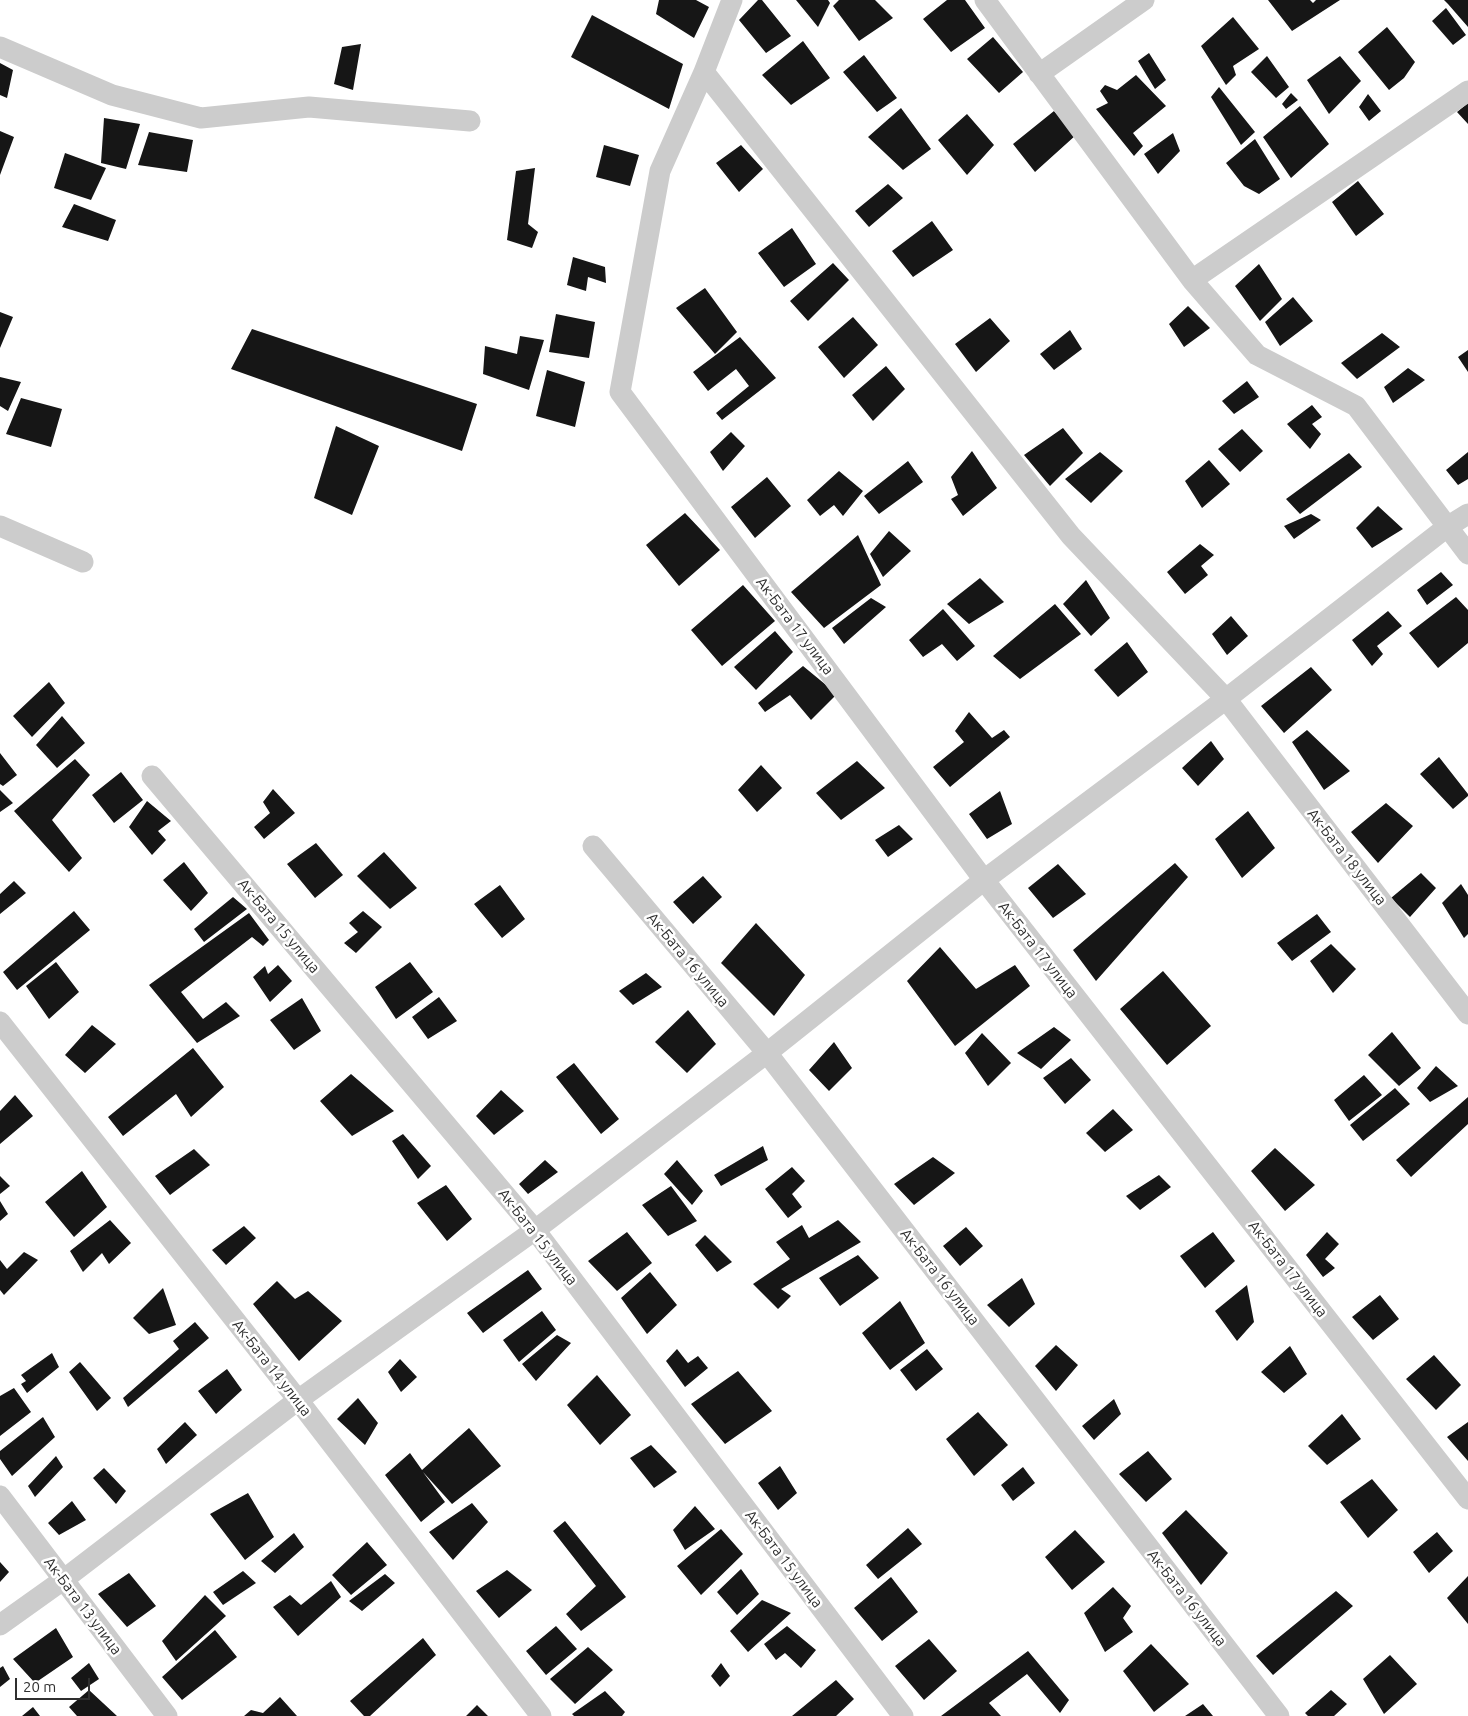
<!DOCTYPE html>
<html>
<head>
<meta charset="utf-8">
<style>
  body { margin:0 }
  #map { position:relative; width:1468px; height:1716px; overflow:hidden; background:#fff; font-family:Ubuntu,sans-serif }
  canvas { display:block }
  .scale { position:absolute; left:15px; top:1678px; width:75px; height:22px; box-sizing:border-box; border:2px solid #2f2f2f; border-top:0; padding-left:6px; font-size:15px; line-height:18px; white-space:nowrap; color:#2f2f2f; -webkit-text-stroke:4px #fff; paint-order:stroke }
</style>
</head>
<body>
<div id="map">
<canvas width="1468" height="1716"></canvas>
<div class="scale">20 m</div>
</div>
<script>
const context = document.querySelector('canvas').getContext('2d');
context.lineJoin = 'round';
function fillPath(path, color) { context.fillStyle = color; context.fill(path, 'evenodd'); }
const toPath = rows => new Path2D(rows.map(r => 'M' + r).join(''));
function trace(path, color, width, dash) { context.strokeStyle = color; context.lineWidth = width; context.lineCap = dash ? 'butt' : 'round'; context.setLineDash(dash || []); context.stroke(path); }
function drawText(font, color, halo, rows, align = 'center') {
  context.font = font + ' Ubuntu,sans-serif'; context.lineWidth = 5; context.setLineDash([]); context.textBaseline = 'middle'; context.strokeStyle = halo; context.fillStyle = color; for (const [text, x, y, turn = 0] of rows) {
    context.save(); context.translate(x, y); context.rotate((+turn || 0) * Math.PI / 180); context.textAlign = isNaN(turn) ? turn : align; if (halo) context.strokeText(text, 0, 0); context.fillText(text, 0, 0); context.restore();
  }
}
const building = toPath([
  [659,0,696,0,709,7,694,38,656,14],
  [758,0,762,0,791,36,766,53,739,20],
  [796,0,828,0,830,3,818,27],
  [839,0,875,0,893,18,859,41,833,6],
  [947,0,965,0,985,28,951,52,923,19],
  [1268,0,1310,0,1313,3,1316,0,1340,0,1292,31],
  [1444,0,1468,0,1468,27,1448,4],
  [1446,8,1466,35,1453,45,1432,21],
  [592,15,683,64,669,109,571,57],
  [1233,17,1259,49,1233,66,1236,75,1226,85,1201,46],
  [1387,27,1415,62,1404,78,1389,90,1358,52],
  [993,37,1023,72,999,93,967,59],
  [803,41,830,78,791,105,762,75],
  [361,44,353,90,334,84,342,47],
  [1149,53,1166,80,1155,89,1138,61],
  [864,55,897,98,877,112,843,72],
  [1267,56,1289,87,1276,98,1251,72],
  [1340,56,1361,81,1329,114,1307,80],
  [0,63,13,70,7,98,0,95],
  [1136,75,1166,106,1133,133,1143,146,1134,156,1096,109,1108,103,1100,91,1105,85,1117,90],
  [1219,87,1255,132,1241,145,1211,97],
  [1291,93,1298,100,1286,109,1282,104],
  [1368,94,1381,111,1369,121,1359,107],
  [1468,103,1468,124,1457,112],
  [1300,106,1329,144,1291,178,1263,137],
  [901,108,931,149,903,170,868,137],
  [1054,111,1076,135,1035,172,1013,144],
  [967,114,994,145,967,175,938,140],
  [104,118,140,124,126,169,101,163],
  [0,131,14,137,0,175],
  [149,132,193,140,187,172,138,165],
  [1173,133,1180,151,1158,174,1144,154],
  [1255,139,1280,179,1259,194,1244,186,1226,163],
  [604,145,639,155,630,186,596,177],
  [741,145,763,169,739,192,716,163],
  [65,153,106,168,91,200,54,188],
  [535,168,528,224,538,232,532,248,507,240,516,171],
  [1358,181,1384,214,1356,236,1332,202],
  [888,184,903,198,869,227,855,211],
  [74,204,116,220,108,241,62,227],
  [932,221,953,250,913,277,892,251],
  [792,228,816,264,784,287,758,253],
  [573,257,605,267,606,283,588,277,586,291,567,285],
  [833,263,849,280,808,321,790,301],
  [1259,264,1282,299,1260,321,1235,286],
  [705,288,737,332,715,354,676,308],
  [1293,297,1313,321,1280,346,1265,322],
  [1188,306,1210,328,1184,347,1169,324],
  [0,312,13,317,0,348],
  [556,314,595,322,589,358,549,352],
  [853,317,878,345,844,378,818,347],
  [990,318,1010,341,976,372,955,344],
  [252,329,477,404,462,451,231,369],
  [1070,330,1082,349,1054,370,1040,354],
  [1382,333,1400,347,1357,379,1341,363],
  [520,336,544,340,529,390,483,374,485,346,517,354],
  [740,337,776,378,722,420,716,413,749,386,736,369,708,391,693,372],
  [1468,350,1468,372,1458,357],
  [886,366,905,389,873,421,852,395],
  [1408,368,1425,380,1393,403,1384,387],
  [547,370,585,382,575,427,536,416],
  [0,377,21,382,8,411,0,406],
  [1247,381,1259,397,1234,414,1222,401],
  [21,398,62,409,51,447,6,434],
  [1312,405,1322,417,1312,424,1321,434,1310,449,1287,424],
  [336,426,379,446,352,515,314,498],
  [1063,428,1083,453,1050,486,1024,455],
  [1242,429,1263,451,1240,472,1218,449],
  [731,432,745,446,723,471,710,452],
  [972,451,997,488,963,516,951,499,958,495,951,477],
  [1100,452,1123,471,1091,503,1065,479],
  [1468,452,1468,479,1458,485,1446,470],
  [1349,453,1362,467,1300,514,1286,499],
  [1209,460,1230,484,1202,508,1185,481],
  [908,461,923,482,879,514,864,496],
  [839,471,863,491,843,516,834,505,820,516,807,500],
  [767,477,791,506,755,538,731,507],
  [1378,506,1403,529,1372,548,1356,528],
  [685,513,720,550,679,586,646,545],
  [1311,514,1321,520,1294,539,1284,526],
  [889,531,911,551,883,577,870,554],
  [858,535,881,585,824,628,791,592],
  [1200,544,1214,555,1201,566,1208,575,1185,594,1167,572],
  [1441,572,1453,585,1427,605,1417,590],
  [980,578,1004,602,969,624,947,604],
  [1086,580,1110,618,1091,636,1063,604],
  [743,585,775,621,722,666,691,630],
  [1456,597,1468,610,1468,643,1438,668,1409,633],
  [871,598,886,607,844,644,832,628],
  [1055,604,1081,634,1020,679,993,656],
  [943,609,975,646,957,661,942,644,923,657,909,640],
  [1388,611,1402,626,1377,646,1383,654,1372,666,1352,640],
  [1231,616,1248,636,1227,655,1212,634],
  [775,631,793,652,756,690,734,667],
  [1127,642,1148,672,1118,697,1094,670],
  [803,666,837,694,811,720,790,695,765,712,758,703],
  [1311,667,1332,690,1284,733,1261,706],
  [49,682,65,703,32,737,13,716],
  [969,712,992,738,1004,730,1010,737,950,787,933,767,964,742,955,731],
  [62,716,85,743,57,768,36,745],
  [1307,730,1350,771,1324,790,1292,742],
  [1211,741,1224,759,1198,786,1182,768],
  [0,753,17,775,3,786,0,784],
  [1439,757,1468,794,1468,796,1453,809,1420,774],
  [75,759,90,775,52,820,82,858,69,872,14,811],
  [857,761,885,788,841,820,816,793],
  [761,765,782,788,757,812,738,790],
  [121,772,143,800,114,823,92,795],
  [273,789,295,813,264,839,254,827,270,813,263,802],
  [0,790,13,803,0,812],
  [1000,791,1012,824,987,839,969,814],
  [147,801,171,821,158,831,166,840,152,855,129,827],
  [1386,803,1413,826,1378,863,1351,832],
  [1248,811,1275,848,1242,878,1215,839],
  [899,825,913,839,888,857,875,840],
  [316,843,343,875,315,898,287,864],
  [384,852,417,888,390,909,357,876],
  [184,862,208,893,191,911,163,880],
  [1175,863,1188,877,1096,981,1073,950],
  [1058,864,1086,894,1053,918,1028,888],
  [1421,873,1436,888,1410,917,1391,898],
  [703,876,722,897,693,924,673,902],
  [14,881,26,893,0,914,0,894],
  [1461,884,1468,895,1468,934,1464,938,1442,903],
  [500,885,525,919,502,938,474,904],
  [233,897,247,909,204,942,194,929],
  [74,911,90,930,17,990,3,972],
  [363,911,382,927,356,953,344,943,358,932,349,923],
  [249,913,269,940,263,946,252,937,181,992,203,1019,226,1002,240,1016,197,1043,149,985],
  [1317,914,1331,932,1292,961,1277,943],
  [756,923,805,975,774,1016,721,963],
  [1331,944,1356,969,1333,993,1310,961],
  [940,947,976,989,1015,965,1030,986,955,1046,907,981],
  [56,962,79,992,49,1019,26,986],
  [410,962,433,992,396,1019,375,987],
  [278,965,292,981,270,1002,253,977,265,966,268,974],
  [1163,971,1211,1026,1167,1065,1120,1009],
  [646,973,662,987,633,1005,619,991],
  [439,997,457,1021,428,1039,412,1017],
  [302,998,321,1031,294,1050,270,1020],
  [688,1010,716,1044,687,1073,655,1042],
  [92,1025,116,1044,85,1073,65,1055],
  [1054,1027,1071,1040,1041,1069,1017,1053],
  [1392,1032,1421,1068,1399,1086,1368,1055],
  [982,1033,1011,1063,988,1086,965,1053],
  [834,1042,852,1068,829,1091,809,1070],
  [193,1048,224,1087,191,1117,176,1094,123,1136,108,1117],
  [1071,1058,1091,1080,1065,1104,1043,1078],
  [574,1063,619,1119,601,1134,556,1077],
  [1436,1066,1458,1086,1430,1102,1417,1088],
  [351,1074,394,1111,352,1136,320,1101],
  [1364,1075,1382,1095,1349,1121,1334,1100],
  [1395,1088,1410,1104,1363,1141,1350,1125],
  [501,1090,524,1111,494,1135,476,1116],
  [15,1095,33,1116,0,1144,0,1111],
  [1468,1097,1468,1124,1411,1177,1396,1160],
  [1113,1109,1133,1130,1105,1152,1086,1133],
  [403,1134,431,1166,418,1179,392,1141],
  [763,1146,768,1160,721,1186,714,1175],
  [1275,1148,1315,1185,1285,1211,1251,1171],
  [194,1149,210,1165,170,1195,155,1176],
  [933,1157,955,1173,914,1205,894,1184],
  [545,1160,558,1172,528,1194,519,1184],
  [677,1160,703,1191,692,1205,664,1174],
  [792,1167,805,1181,792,1194,802,1207,788,1218,765,1189],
  [82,1171,107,1207,74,1237,45,1202],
  [1159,1175,1171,1187,1140,1210,1126,1196],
  [0,1176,10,1186,0,1194],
  [446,1185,472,1219,447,1241,417,1203],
  [671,1186,697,1221,668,1236,642,1205],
  [0,1201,8,1214,0,1221],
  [110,1220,131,1243,109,1264,102,1253,83,1272,70,1251],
  [838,1220,861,1242,781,1289,791,1296,778,1309,753,1284,790,1259,776,1242,802,1225,809,1238],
  [244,1226,256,1238,226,1265,212,1250],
  [966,1227,983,1246,960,1266,943,1246],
  [627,1232,652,1263,617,1291,588,1261],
  [1213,1232,1235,1261,1205,1288,1180,1256],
  [1327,1232,1339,1244,1325,1259,1335,1268,1323,1277,1306,1255],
  [705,1235,732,1262,717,1272,695,1245],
  [24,1252,38,1260,4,1295,0,1290,0,1260,7,1269],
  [858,1255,879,1278,840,1306,819,1278],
  [528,1270,542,1289,483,1333,467,1313],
  [650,1272,677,1305,647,1334,621,1298],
  [1022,1278,1035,1304,1009,1327,987,1305],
  [277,1281,295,1299,308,1291,342,1321,299,1361,253,1304],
  [1247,1285,1254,1322,1237,1341,1215,1311],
  [163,1288,176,1325,149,1334,133,1318],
  [1380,1295,1399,1319,1373,1340,1352,1317],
  [900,1301,925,1343,890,1370,862,1333],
  [542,1311,556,1330,519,1362,503,1340],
  [195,1322,209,1338,128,1407,123,1398,179,1349,173,1341],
  [557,1335,571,1343,536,1381,522,1364],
  [1056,1345,1078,1365,1056,1391,1035,1366],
  [1290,1346,1307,1374,1284,1393,1261,1372],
  [677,1349,688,1363,698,1356,708,1368,685,1387,666,1361],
  [927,1349,943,1369,916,1391,900,1370],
  [52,1353,59,1367,27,1393,21,1384,26,1381,21,1375],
  [1434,1355,1461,1385,1436,1410,1406,1379],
  [400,1359,417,1377,401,1392,388,1372],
  [80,1362,111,1398,97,1411,69,1372],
  [227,1369,242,1390,216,1414,198,1391],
  [738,1371,772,1411,725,1444,691,1404],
  [597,1375,631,1415,600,1445,567,1405],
  [14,1388,31,1412,0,1436,0,1396],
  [358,1398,378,1423,365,1445,337,1419],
  [1114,1399,1121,1414,1094,1440,1082,1426],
  [978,1412,1008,1445,974,1476,946,1439],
  [1342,1414,1361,1439,1327,1465,1308,1446],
  [43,1417,55,1437,12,1476,0,1459,0,1451],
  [185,1422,197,1435,166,1464,157,1449],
  [1468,1422,1468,1461,1447,1437],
  [469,1428,501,1466,452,1504,423,1472,445,1502,421,1522,385,1475,410,1453,422,1470],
  [651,1445,677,1472,654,1488,630,1458],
  [1148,1451,1172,1479,1146,1502,1119,1474],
  [56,1456,63,1467,35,1497,28,1486],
  [780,1466,797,1493,778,1510,758,1483],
  [1023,1467,1035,1483,1013,1501,1001,1485],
  [104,1468,126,1491,116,1504,93,1478],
  [1372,1479,1398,1510,1368,1538,1340,1502],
  [248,1493,274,1537,245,1560,210,1514],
  [72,1501,86,1520,59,1535,48,1523],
  [472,1503,488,1522,453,1560,429,1532],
  [695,1506,715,1529,685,1550,673,1530],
  [1186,1510,1228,1553,1201,1585,1162,1533],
  [565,1521,626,1597,581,1631,566,1614,596,1586,553,1531],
  [908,1528,922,1544,878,1579,866,1565],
  [721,1529,743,1554,701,1595,677,1566],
  [1075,1530,1105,1562,1072,1590,1045,1557],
  [1437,1532,1453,1551,1429,1573,1413,1552],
  [294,1533,304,1547,275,1573,261,1561],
  [367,1542,387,1565,351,1595,332,1575],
  [0,1562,9,1572,0,1582],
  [741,1569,759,1594,737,1615,717,1592],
  [507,1570,532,1590,499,1618,476,1591],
  [243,1571,256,1583,223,1605,213,1592],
  [129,1573,156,1606,127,1627,98,1594],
  [385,1574,395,1583,362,1611,349,1601],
  [1468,1576,1468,1624,1447,1598],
  [891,1577,918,1612,882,1641,854,1608],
  [331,1581,341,1597,298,1636,273,1607,290,1595,301,1605],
  [1113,1587,1131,1606,1123,1618,1133,1632,1105,1652,1084,1613],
  [1336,1591,1353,1606,1273,1675,1256,1656],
  [205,1595,226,1616,176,1661,162,1641],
  [762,1600,791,1613,748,1652,730,1631],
  [556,1626,577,1649,546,1675,526,1651],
  [787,1626,816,1650,801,1668,785,1653,776,1660,764,1644],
  [56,1628,73,1657,35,1683,13,1659],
  [215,1630,237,1657,182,1700,162,1677],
  [423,1638,436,1655,370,1716,364,1716,350,1701],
  [929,1639,957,1671,924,1700,895,1666],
  [1151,1644,1189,1684,1154,1712,1123,1671],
  [588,1647,613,1670,575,1704,550,1679],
  [1028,1651,1069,1700,1060,1713,1027,1674,989,1703,1001,1716,941,1716],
  [1390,1655,1417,1684,1384,1714,1363,1679],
  [89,1663,99,1679,81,1691,71,1678],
  [721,1663,730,1676,720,1687,711,1676],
  [3,1666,10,1679,0,1687,0,1668],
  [836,1680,854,1699,836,1716,792,1716],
  [89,1690,117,1716,77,1716,69,1707],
  [1331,1690,1347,1704,1334,1716,1308,1716,1305,1713],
  [605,1691,625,1712,622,1716,574,1716,572,1714],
  [280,1697,297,1716,244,1716,251,1710,263,1713],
  [1203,1704,1213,1716,1185,1716],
  [477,1705,488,1716,466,1716],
  [33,1707,40,1716,22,1716]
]);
const minor = toPath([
  [732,0,704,72,660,171,620,392,984,880,1468,1499],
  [985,0,1192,280,1257,355,1356,406,1468,554],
  [0,47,112,95,201,118,309,107,470,121],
  [704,72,1071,536,1226,699,1468,1014],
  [1039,74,1144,0],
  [1192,280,1468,91],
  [0,526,83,562],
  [152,776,535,1230,903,1716],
  [593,846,767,1053,1279,1716],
  [0,1022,298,1400,541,1716],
  [0,1496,167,1716],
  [0,1625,63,1580,298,1400,535,1230,767,1053,984,880,1226,699,1447,527,1468,514]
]);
const streetNames = [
  ["Ак-Бата 17 улица",795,626,53],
  ["Ак-Бата 18 улица",1347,857,52],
  ["Ак-Бата 15 улица",279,926,50],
  ["Ак-Бата 17 улица",1038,950,52],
  ["Ак-Бата 16 улица",688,960,50],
  ["Ак-Бата 15 улица",538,1237,52],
  ["Ак-Бата 17 улица",1288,1269,52],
  ["Ак-Бата 16 улица",940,1277,52],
  ["Ак-Бата 14 улица",272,1368,52],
  ["Ак-Бата 15 улица",784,1559,53],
  ["Ак-Бата 16 улица",1187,1598,52],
  ["Ак-Бата 13 улица",83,1606,53]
];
fillPath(building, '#161616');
trace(minor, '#ccc', 21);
drawText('15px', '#2f2f2f', '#fff', streetNames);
</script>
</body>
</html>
